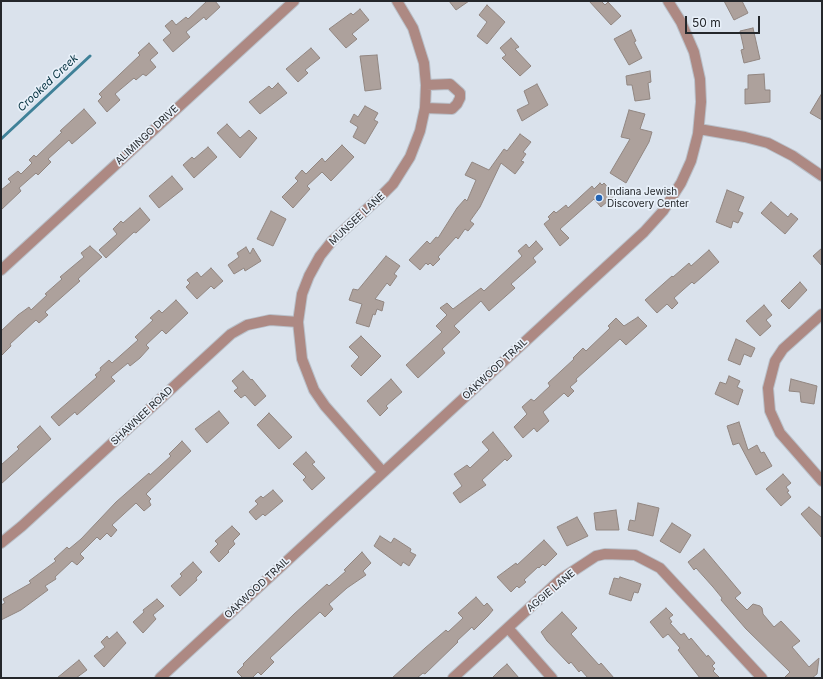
<!DOCTYPE html>
<html>
<head>
<meta charset="utf-8">
<style>
  body { margin:0 }
  #map { position:relative; width:823px; height:679px; overflow:hidden; background:#dae2ec; font-family:Inter,sans-serif }
  canvas { display:block }
  .frame { position:absolute; inset:0; border:2px solid #24272b; pointer-events:none }
  .scale { position:absolute; left:685px; top:16px; width:75px; height:18px; box-sizing:border-box; border:2px solid #24272b; border-top:0; padding-left:5px; font-size:12px; line-height:14px; white-space:nowrap; color:#24272b; -webkit-text-stroke:3px #e8f0f9; paint-order:stroke }
</style>
</head>
<body>
<div id="map">
<canvas width="823" height="679"></canvas>
<div class="frame"></div>
<div class="scale">50 m</div>
</div>
<script>
const context = document.querySelector('canvas').getContext('2d');
context.lineJoin = 'round';
const toPath = rows => new Path2D(rows.map(r => 'M' + r).join(''));
function trace(path, color, width, dash) { context.strokeStyle = color; context.lineWidth = width; context.lineCap = dash ? 'butt' : 'round'; context.setLineDash(dash || []); context.stroke(path); }
function fillPath(path, color) { context.fillStyle = color; context.fill(path, 'evenodd'); }
function drawText(font, color, halo, rows, align = 'center') {
  context.font = font + ' Inter,sans-serif'; context.lineWidth = 3.5; context.setLineDash([]); context.textBaseline = 'middle'; context.strokeStyle = halo; context.fillStyle = color; for (const [text, x, y, turn = 0] of rows) {
    context.save(); context.translate(x, y); context.rotate((+turn || 0) * Math.PI / 180); context.textAlign = isNaN(turn) ? turn : align; if (halo) context.strokeText(text, 0, 0); context.fillText(text, 0, 0); context.restore();
  }
}
const stream = toPath([
  [1,139,90,56]
]);
const building = toPath([
  [207,1,215,1,220,7,206,20,204,17,186,32,190,37,173,52,163,40,171,33,165,26,172,20,176,25,186,17,188,19,207,1],
  [449,1,469,1,456,10,449,1],
  [589,1,601,1,605,5,608,2,621,16,611,25,589,1],
  [724,1,742,1,748,13,734,20,724,1],
  [487,5,505,22,487,44,477,36,487,22,479,15,487,5],
  [360,9,369,20,352,34,357,39,346,48,329,29,351,13,353,15,360,9],
  [753,28,760,59,744,63,741,50,744,49,740,31,753,28],
  [631,30,636,41,634,42,642,58,629,65,614,39,631,30],
  [511,38,519,47,515,49,531,66,520,76,502,58,506,55,500,48,511,38],
  [149,43,158,53,150,60,156,67,146,76,143,74,136,80,134,78,115,94,120,100,107,112,98,101,102,97,99,94,140,55,138,53,149,43],
  [311,48,320,58,305,70,308,73,298,82,286,69,311,48],
  [377,55,381,89,365,91,360,56,377,55],
  [650,71,651,82,648,83,650,99,635,101,632,85,627,85,626,76,650,71],
  [764,74,765,90,770,90,770,102,745,104,745,89,748,89,748,75,764,74],
  [278,83,287,93,260,114,249,102,269,86,272,89,278,83],
  [537,84,548,105,522,121,517,110,529,104,524,91,537,84],
  [822,93,822,120,810,113,822,93],
  [365,106,378,113,374,120,378,122,365,144,353,137,358,127,350,122,354,114,358,117,365,106],
  [84,109,96,123,72,144,69,140,48,159,51,162,38,175,36,173,19,188,21,191,1,210,1,190,11,182,8,179,18,171,21,174,32,163,29,160,34,155,36,157,62,132,60,131,84,109],
  [629,110,645,114,640,129,652,132,649,142,626,183,610,173,630,139,621,137,629,110],
  [227,124,240,138,249,130,257,138,240,158,217,133,227,124],
  [520,134,531,142,523,152,526,154,521,161,524,162,515,174,501,163,480,207,470,221,474,224,468,231,465,229,458,239,456,237,438,257,440,259,433,266,430,263,428,265,426,263,420,270,409,260,427,241,430,244,436,237,438,238,457,208,465,199,467,201,476,180,465,175,472,162,489,170,504,149,507,151,520,134],
  [342,145,354,157,331,181,322,172,307,186,310,189,293,208,282,197,298,181,295,178,302,170,306,174,322,158,325,162,342,145],
  [208,147,217,157,194,178,183,165,192,157,194,159,208,147],
  [172,176,183,189,159,208,149,196,172,176],
  [600,183,602,185,604,183,615,195,601,207,594,199,560,229,569,238,560,246,544,224,550,219,548,217,554,211,556,213,566,205,568,208,592,186,594,189,600,183],
  [727,190,744,197,738,211,743,213,738,223,733,221,731,228,716,222,727,190],
  [771,202,788,217,791,213,798,219,785,234,761,213,771,202],
  [140,208,150,220,136,233,134,232,106,258,99,250,117,234,113,229,121,221,123,223,140,208],
  [271,211,286,219,273,246,257,239,271,211],
  [536,241,543,249,533,258,536,262,511,284,515,288,489,311,481,301,454,326,460,332,442,349,445,353,418,378,406,365,442,332,436,326,447,315,440,308,447,303,453,309,481,288,484,291,522,256,518,251,526,244,529,248,536,241],
  [90,246,102,257,78,279,80,281,45,312,48,315,39,323,36,320,10,344,11,346,1,356,1,331,18,315,29,307,31,310,47,295,45,294,62,279,60,277,84,257,81,253,90,246],
  [246,247,250,254,253,248,261,261,245,271,244,268,234,274,228,265,239,257,237,253,246,247],
  [822,248,822,266,813,256,822,248],
  [709,250,719,262,694,284,692,282,674,298,678,303,672,309,667,304,657,313,645,300,672,276,673,277,689,263,691,266,709,250],
  [386,256,400,266,394,274,397,276,390,286,387,283,375,299,384,302,382,311,377,309,375,315,373,314,369,327,356,323,362,304,349,300,353,289,358,290,386,256],
  [211,268,223,281,214,289,211,286,197,299,186,287,190,283,187,280,197,272,201,277,211,268],
  [800,282,807,290,789,309,781,301,800,282],
  [176,300,188,313,166,334,162,330,146,345,149,348,140,358,130,366,128,363,111,377,115,381,77,415,75,412,59,426,51,417,97,377,95,375,101,370,100,368,109,360,112,363,138,340,135,337,153,320,150,318,159,310,162,313,176,300],
  [764,305,772,315,766,320,771,326,760,336,746,321,764,305],
  [638,317,647,326,626,345,620,339,576,379,577,381,570,387,574,391,568,397,564,393,543,412,549,421,537,432,534,428,523,438,514,427,527,414,522,407,531,399,534,401,550,386,548,383,574,359,573,358,583,348,586,351,610,328,608,326,616,318,624,326,638,317],
  [361,336,381,356,361,376,351,366,359,357,349,347,361,336],
  [736,339,755,348,751,357,744,354,740,365,728,360,736,339],
  [243,371,251,380,252,379,266,396,255,406,245,395,241,398,234,391,238,388,232,381,243,371],
  [729,376,740,381,737,387,743,390,738,405,715,394,720,382,726,384,729,376],
  [391,379,402,392,386,406,388,408,380,416,367,401,391,379],
  [791,379,817,386,814,404,801,402,800,392,789,391,791,379],
  [219,411,229,423,207,443,195,429,219,411],
  [269,413,292,437,279,449,257,425,269,413],
  [739,422,748,450,757,445,761,453,764,452,772,466,756,475,739,443,733,445,727,426,739,422],
  [40,426,51,439,1,484,1,465,19,449,17,447,40,426],
  [493,432,512,456,507,461,505,459,482,480,486,485,460,503,453,493,462,486,454,474,467,465,470,468,489,450,482,442,493,432],
  [182,441,191,451,146,494,151,499,149,501,151,505,144,511,136,503,112,525,117,530,111,537,107,533,100,540,97,537,80,554,84,558,77,565,72,561,55,577,56,579,45,586,48,590,21,610,1,620,1,605,5,603,3,599,31,583,29,581,56,561,54,559,67,547,69,549,81,539,116,502,149,473,150,475,171,456,169,454,182,441],
  [306,452,315,462,312,464,325,478,312,490,303,480,306,477,293,464,306,452],
  [783,474,791,483,786,487,789,491,787,492,791,497,781,506,766,489,783,474],
  [273,490,283,501,265,516,263,514,256,520,249,512,258,504,255,501,261,496,263,498,273,490],
  [638,503,659,508,653,536,628,530,630,520,635,521,638,503],
  [809,507,822,518,822,538,801,514,809,507],
  [616,510,619,530,596,530,594,513,616,510],
  [577,517,588,536,567,546,557,527,577,517],
  [672,523,691,535,680,553,660,541,672,523],
  [232,526,240,534,233,541,235,544,228,551,229,552,219,562,210,552,218,544,215,541,232,526],
  [380,536,391,543,394,538,411,549,410,552,416,555,409,566,403,562,401,566,374,546,380,536],
  [544,540,557,554,545,566,543,564,539,568,538,567,524,580,526,582,519,588,517,586,511,592,497,577,516,563,517,565,544,540],
  [704,549,741,593,735,598,747,610,753,604,760,606,762,608,763,614,774,627,781,621,800,641,792,647,809,667,819,658,817,674,812,678,784,678,790,672,746,629,721,600,722,598,713,587,696,568,694,570,688,562,704,549],
  [362,552,371,563,363,571,366,575,347,588,329,604,333,609,325,617,320,612,270,658,274,662,261,675,258,672,252,678,243,678,237,672,244,665,243,664,294,614,327,584,329,586,346,571,344,570,362,552],
  [193,562,202,572,196,578,197,580,180,596,171,586,182,576,180,574,193,562],
  [620,577,641,584,638,593,634,592,631,601,609,594,614,578,619,579,620,577],
  [476,597,484,606,487,603,493,610,488,616,474,630,472,627,457,641,458,642,425,674,423,673,417,678,392,678,425,648,446,630,448,632,463,618,458,613,476,597],
  [157,599,164,606,153,615,156,619,143,633,133,622,144,612,143,610,157,599],
  [666,608,673,615,669,618,672,622,670,623,681,635,684,633,689,640,691,638,707,657,708,655,715,663,712,666,715,669,713,671,720,678,700,678,678,650,680,648,668,634,663,638,650,622,666,608],
  [562,612,577,628,571,634,599,665,601,663,614,678,588,678,581,670,579,672,571,662,569,664,547,641,541,632,562,612],
  [117,632,126,643,104,667,94,656,105,647,101,642,107,636,109,639,117,632],
  [79,660,87,670,76,678,57,678,79,660],
  [507,664,519,678,492,678,499,671,507,664]
]);
const minor = toPath([
  [425,108,452,109,457,104,460,98,460,93,450,84,426,85],
  [699,129,745,137,768,143,793,156,822,176],
  [1,270,294,1],
  [822,314,783,349,775,361,768,388,770,411,780,433,822,481],
  [383,472,325,406,314,390,302,359,298,322,302,294,309,276,320,256,332,241,380,197,393,184,410,157,420,131,425,108,426,85,424,63,413,28,397,1],
  [1,543,22,526,231,334,247,325,270,320,298,322],
  [508,628,552,678],
  [160,678,644,232,663,211,681,183,691,161,698,134,701,102,700,79,694,52,681,22,668,1],
  [453,678,561,579,596,556,605,554,635,555,660,568,762,678]
]);
const markers = [
  [599,198,4,"#2364b5"]
];
const streetNames = [
  ["ALIMINGO DRIVE",147,135,-43],
  ["MUNSEE LANE",357,219,-43],
  ["OAKWOOD TRAIL",495,369,-43],
  ["SHAWNEE ROAD",142,416,-43],
  ["OAKWOOD TRAIL",257,588,-43],
  ["AGGIE LANE",551,591,-40]
];
const poiNames = [
  ["Indiana Jewish",607,192],
  ["Discovery Center",607,204]
];
const waterNames = [
  ["Crooked Creek",48,83,-43]
];
trace(stream, '#3f8198', 3);
fillPath(building, '#ada19c');
trace(building, '#918681', 1);
trace(minor, '#b9c0c9', 12);
trace(minor, '#ad8983', 10);
for (const [x, y, r, color] of markers) { const dot = new Path2D(); dot.arc(x, y, r, 0, 2 * Math.PI); context.fillStyle = color; context.fill(dot); trace(dot, '#e8f0f9', 1.5); }
drawText('10px', '#24272b', '#e8f0f9', streetNames);
drawText('10px', '#24272b', '#e8f0f9', poiNames, 'left');
drawText('italic 11px', '#04313f', '#e8f0f9', waterNames);
</script>
</body>
</html>
